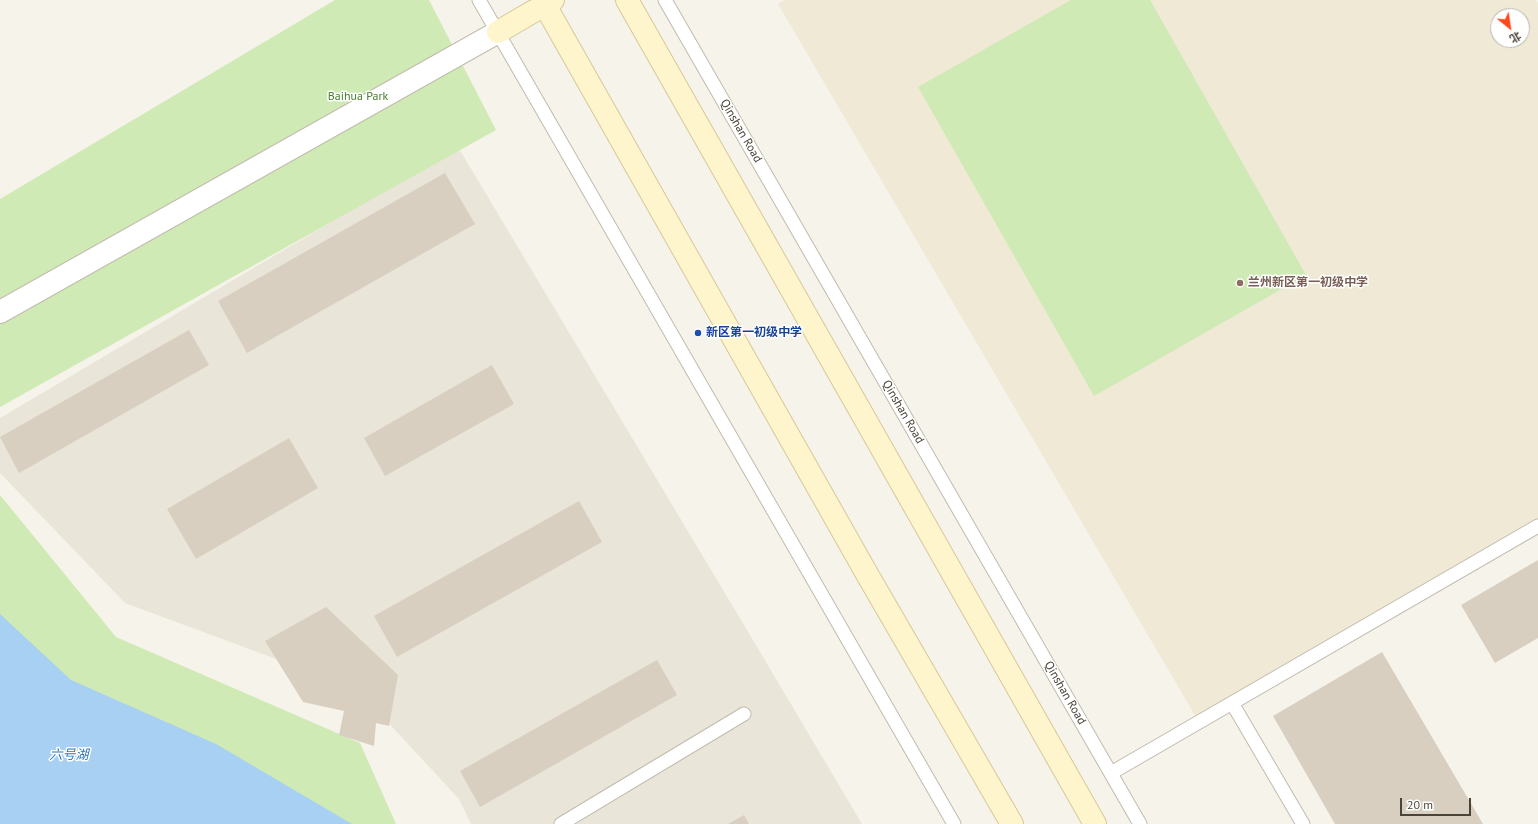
<!DOCTYPE html>
<html>
<head>
<meta charset="utf-8">
<style>
  body { margin:0 }
  #map { position:relative; width:1538px; height:824px; overflow:hidden; background:#f6f3eb; font-family:"PT Sans","Noto Sans SC",sans-serif }
  canvas { display:block }
  .north { position:absolute; left:1490px; top:8px; width:40px; height:40px; box-sizing:border-box; background:#fff; border:1px solid #b7b4af; border-radius:50%; rotate:150deg; font-size:11px; font-weight:700; line-height:16px; text-align:center; color:#4a4438 }
  .north::after { content:''; display:block; margin:auto; width:14px; height:18px; background:#fc481b; clip-path:polygon(50% 0,100% 100%,50% 72%,0 100%) }
  .scale { position:absolute; left:1400px; top:798px; width:71px; height:18px; box-sizing:border-box; border:2px solid #4a4438; border-top:0; padding-left:5px; font-size:12px; line-height:14px; white-space:nowrap; color:#4a4438; -webkit-text-stroke:3px #fff; paint-order:stroke }
</style>
</head>
<body>
<div id="map">
<canvas width="1538" height="824"></canvas>
<div class="north">北</div>
<div class="scale">20 m</div>
</div>
<script>
const context = document.querySelector('canvas').getContext('2d');
context.lineJoin = 'round';
function fillPath(path, color) { context.fillStyle = color; context.fill(path, 'evenodd'); }
const toPath = rows => new Path2D(rows.map(r => 'M' + r).join(''));
function trace(path, color, width, dash) { context.strokeStyle = color; context.lineWidth = width; context.lineCap = dash ? 'butt' : 'round'; context.setLineDash(dash || []); context.stroke(path); }
function drawText(font, color, halo, rows, align = 'center') {
  context.font = font + ' "PT Sans","Noto Sans SC",sans-serif'; context.lineWidth = 3; context.setLineDash([]); context.textBaseline = 'middle'; context.strokeStyle = halo; context.fillStyle = color; for (const [text, x, y, turn = 0] of rows) {
    context.save(); context.translate(x, y); context.rotate((+turn || 0) * Math.PI / 180); context.textAlign = isNaN(turn) ? turn : align; if (halo) context.strokeText(text, 0, 0); context.fillText(text, 0, 0); context.restore();
  }
}
const residential = toPath([
  [458,147,750,635,862,824,471,824,459,799,357,689,125,603,0,473,0,418]
]);
const education = toPath([
  [785,0,1536,0,1538,3,1538,525,1200,724,778,4],
  [1498,16,1522,16,1522,40,1498,40]
]);
const green = toPath([
  [335,0,429,0,496,130,0,407,0,199],
  [1071,0,1150,0,1306,275,1094,396,918,87],
  [0,495,116,637,360,743,396,824,0,824]
]);
const water = toPath([
  [0,614,71,680,216,744,352,824,0,824]
]);
const building = toPath([
  [445,173,475,224,247,353,218,301],
  [189,330,209,365,19,473,0,437],
  [492,365,514,404,385,476,364,438],
  [289,438,318,488,196,559,167,509],
  [579,501,602,542,397,657,374,616],
  [1538,560,1538,638,1495,663,1461,605],
  [326,607,398,675,389,726,376,723,374,746,339,735,344,711,303,702,265,641],
  [1382,652,1483,824,1335,824,1273,716],
  [657,660,677,695,480,807,460,771],
  [744,815,749,824,728,824]
]);
const lane = toPath([
  [479,0,954,824],
  [665,0,1140,824],
  [1232,703,1303,824],
  [1111,773,1538,526],
  [561,824,744,714]
]);
const street = toPath([
  [0,312,498,32]
]);
const secondary = toPath([
  [542,0,867,574,1012,824],
  [627,0,1095,824],
  [498,32,553,0]
]);
const markers = [
  [1240,283,4,"#8d6e63"],
  [698,333,4,"#1a4fb4"]
];
const parkNames = [
  ["Baihua Park",358,97]
];
const streetNames = [
  ["Qinshan Road",741,131,60],
  ["Qinshan Road",903,412,60],
  ["Qinshan Road",1065,693,60]
];
const educationNames = [
  ["兰州新区第一初级中学",1248,283]
];
const transitNames = [
  ["新区第一初级中学",706,333]
];
const waterNames = [
  ["六号湖",69,755]
];
fillPath(residential, '#eae5d9');
fillPath(education, '#efe9d5');
fillPath(green, '#cfeab4');
fillPath(water, '#a8d0f2');
fillPath(building, '#d8cfc0');
trace(lane, '#c1bbad', 15);
trace(street, '#c1bbad', 24);
trace(secondary, '#d6c89a', 24);
trace(lane, '#fff', 13);
trace(street, '#fff', 22);
trace(secondary, '#fff5cc', 22);
for (const [x, y, r, color] of markers) { const dot = new Path2D(); dot.arc(x, y, r, 0, 2 * Math.PI); context.fillStyle = color; context.fill(dot); trace(dot, '#fff', 1.5); }
drawText('12px', '#467e2a', '#fff', parkNames);
drawText('12px', '#4a4438', '#fff', streetNames);
drawText('bold 12px', '#785e54', '#fff', educationNames, 'left');
drawText('bold 12px', '#164399', '#fff', transitNames, 'left');
drawText('italic 13px', '#2e78b9', '#fff', waterNames);
</script>
</body>
</html>
